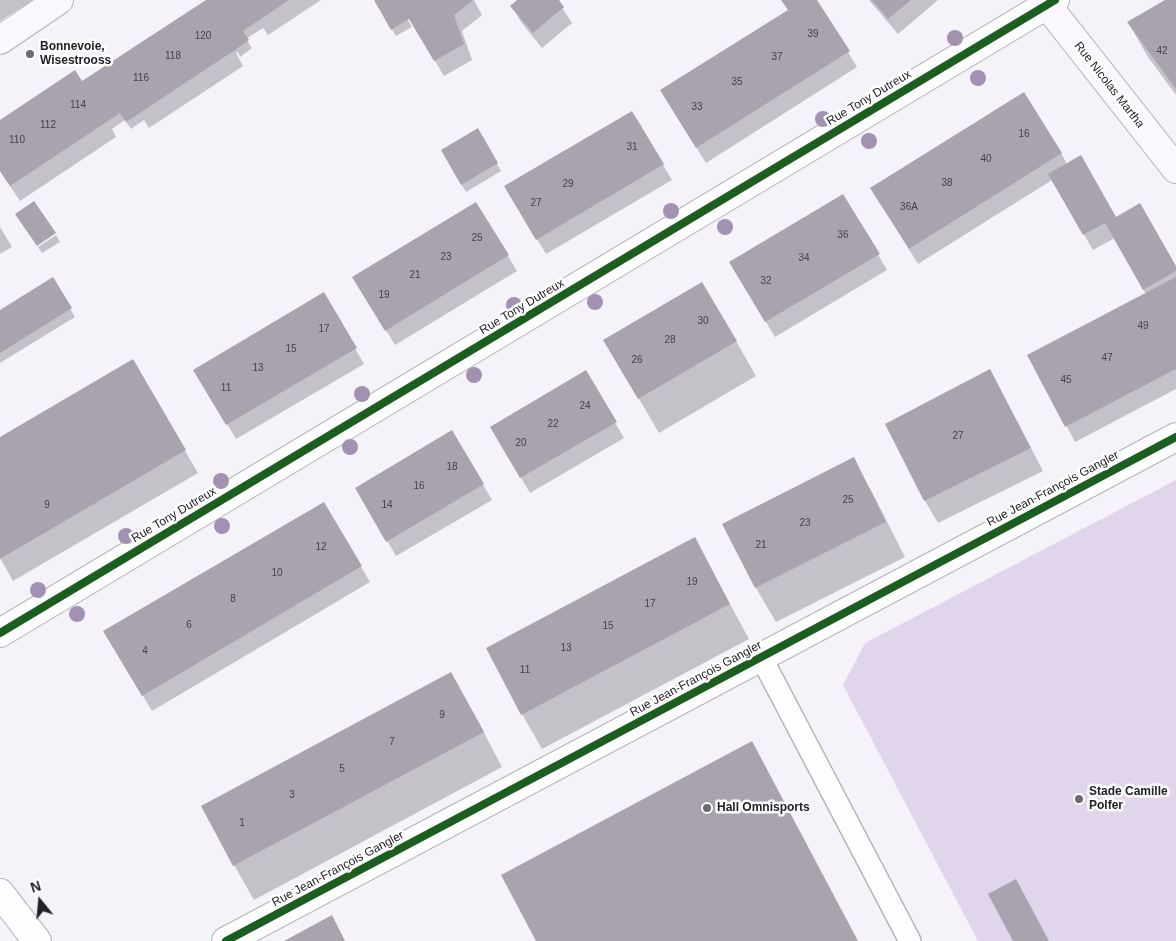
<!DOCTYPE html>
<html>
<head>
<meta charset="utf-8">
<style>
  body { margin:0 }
  #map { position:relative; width:1176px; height:941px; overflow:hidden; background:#f6f2fa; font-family:Arial,sans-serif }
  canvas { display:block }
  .north { position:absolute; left:15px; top:876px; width:50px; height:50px; -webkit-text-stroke:4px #fff; paint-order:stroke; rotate:343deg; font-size:14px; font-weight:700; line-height:20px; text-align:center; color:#242028 }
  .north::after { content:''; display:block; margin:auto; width:18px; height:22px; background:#242028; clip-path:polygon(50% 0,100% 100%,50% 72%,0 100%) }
</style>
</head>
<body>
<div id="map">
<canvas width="1176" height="941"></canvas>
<div class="north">N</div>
</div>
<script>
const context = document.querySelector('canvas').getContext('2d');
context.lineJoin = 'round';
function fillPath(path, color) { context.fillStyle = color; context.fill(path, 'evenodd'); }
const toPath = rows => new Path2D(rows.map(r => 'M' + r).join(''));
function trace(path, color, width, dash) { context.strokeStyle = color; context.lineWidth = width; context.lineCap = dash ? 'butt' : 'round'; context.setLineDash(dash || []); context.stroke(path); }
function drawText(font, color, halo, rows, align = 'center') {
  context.font = font + ' Arial,sans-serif'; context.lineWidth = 5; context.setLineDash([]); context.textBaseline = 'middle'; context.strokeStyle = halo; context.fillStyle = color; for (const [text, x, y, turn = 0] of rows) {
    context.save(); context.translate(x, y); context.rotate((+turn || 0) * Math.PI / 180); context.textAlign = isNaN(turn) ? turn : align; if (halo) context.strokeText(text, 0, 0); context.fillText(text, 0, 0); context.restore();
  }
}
const green = toPath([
  [1176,480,1176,941,978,941,843,685,865,643]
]);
const shadow = toPath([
  [0,0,33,0,0,21],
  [208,0,321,0,268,35,263,28,246,39,252,48,240,57,238,52,236,53,243,66,149,128,144,120,131,129,125,120,112,129,116,137,20,201,0,171,0,121,85,89],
  [375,0,474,0,482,15,462,31,472,60,444,76,408,16,406,17,412,27,396,36],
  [519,0,557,0,572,23,542,48,521,22,512,6],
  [783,0,816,0,857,67,706,163,670,106,789,11],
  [869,0,938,0,898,34],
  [1166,0,1176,0,1176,95,1148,57,1128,22],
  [632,112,672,180,546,254,506,187],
  [478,130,501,171,466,192,442,151],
  [1061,153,1067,164,1116,218,1176,268,1176,389,1075,442,1029,355,1146,294,1115,238,1093,250,1052,180,918,264,881,204],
  [843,195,887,270,775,337,730,262],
  [476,203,517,271,395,345,363,293],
  [0,227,12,247,0,254],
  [56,235,60,242,42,253,38,247],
  [53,279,75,317,0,363,0,311],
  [323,294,364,364,236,439,195,370],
  [736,341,756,376,659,433,625,375],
  [132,361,198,473,13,581,0,558,0,439],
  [990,370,1043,471,938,523,925,501],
  [586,372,624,438,530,493,491,427],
  [452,432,492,500,396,556,357,489],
  [853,459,873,494,905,557,776,622,756,588,724,524],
  [324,503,370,582,152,711,105,632],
  [694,538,749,639,542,749,522,714],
  [471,708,502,767,254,900,234,865]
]);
const building = toPath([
  [206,0,289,0,243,31,249,40,235,50,126,122,120,113,10,186,0,171,0,120,75,70,82,81],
  [374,0,473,0,454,15,464,44,434,61,409,19,391,30],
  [517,0,559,0,564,7,533,33,510,6],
  [781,0,817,0,850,51,696,148,660,90,788,10],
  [872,0,911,0,888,19],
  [1165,0,1176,0,1176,89,1127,22],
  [1024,92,1062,153,909,249,870,188],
  [632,111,664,164,536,240,504,186],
  [478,128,498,163,461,185,441,150],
  [1081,155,1116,217,1140,203,1176,266,1176,271,1143,290,1105,223,1083,235,1048,174],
  [843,194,880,254,765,322,729,262],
  [34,201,56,233,37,246,15,214],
  [476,202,509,255,385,331,352,277],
  [53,277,72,308,0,353,0,310],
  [1176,277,1176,369,1065,427,1027,355],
  [702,282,737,341,638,399,603,340],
  [324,292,357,348,226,425,193,370],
  [133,359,186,450,0,559,0,437],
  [990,369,1031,448,924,501,885,424],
  [586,370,617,422,520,478,490,427],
  [452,430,484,484,386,542,355,488],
  [854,457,886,522,755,588,722,524],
  [324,502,362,566,142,696,103,631],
  [695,537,730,604,521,715,486,648],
  [451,672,484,732,233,866,201,806],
  [752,741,858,941,536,941,501,875],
  [1016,879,1049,941,1013,941,988,894],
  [332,915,345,941,284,941]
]);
const lane = toPath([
  [761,657,910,941]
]);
const street = toPath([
  [0,633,1055,0],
  [0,893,37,941],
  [226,941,1176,437]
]);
const secondary = toPath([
  [1043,0,1176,169],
  [0,40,59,0]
]);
const cycleway = toPath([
  [0,633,1055,0],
  [226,941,1176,437]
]);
const trees = [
  [955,38],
  [978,78],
  [823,119],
  [869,141],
  [671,211],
  [725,227],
  [595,302],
  [514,305],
  [474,375],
  [362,394],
  [350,447],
  [221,481],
  [222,526],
  [126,536],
  [38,590],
  [77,614]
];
const markers = [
  [30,54,5,"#6e6a72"],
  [1079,799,5,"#6e6a72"],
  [707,808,5,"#6e6a72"]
];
const numberNames = [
  ["39",813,34],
  ["120",203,36],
  ["42",1162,51],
  ["118",173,56],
  ["37",777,57],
  ["116",141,78],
  ["35",737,82],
  ["114",78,105],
  ["33",697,107],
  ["112",48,125],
  ["16",1024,134],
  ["110",17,140],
  ["31",632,147],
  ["40",986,159],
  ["38",947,183],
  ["29",568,184],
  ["27",536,203],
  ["36A",909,207],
  ["36",843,235],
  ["25",477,238],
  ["23",446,257],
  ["34",804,258],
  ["21",415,275],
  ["32",766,281],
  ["19",384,295],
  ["30",703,321],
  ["49",1143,326],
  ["17",324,329],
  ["28",670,340],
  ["15",291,349],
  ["47",1107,358],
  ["26",637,360],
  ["13",258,368],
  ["45",1066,380],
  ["11",226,388],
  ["24",585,406],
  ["22",553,424],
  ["27",958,436],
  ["20",521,443],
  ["18",452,467],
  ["16",419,486],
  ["25",848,500],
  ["9",47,505],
  ["14",387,505],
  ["23",805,523],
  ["21",761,545],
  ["12",321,547],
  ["10",277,573],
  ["19",692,582],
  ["8",233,599],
  ["17",650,604],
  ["6",189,625],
  ["15",608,626],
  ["13",566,648],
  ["4",145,651],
  ["11",525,670],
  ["9",442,715],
  ["7",392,742],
  ["5",342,769],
  ["3",292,795],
  ["1",242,823]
];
const poiNames = [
  ["Bonnevoie,",40,47],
  ["Wisestrooss",40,61],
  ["Stade Camille",1089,792],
  ["Polfer",1089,806],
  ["Hall Omnisports",717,808]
];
const streetNames = [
  ["Rue Nicolas Martha",1109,85,52],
  ["Rue Tony Dutreux",869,98,-31],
  ["Rue Tony Dutreux",522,307,-31],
  ["Rue Jean-François Gangler",1053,489,-28],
  ["Rue Tony Dutreux",174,515,-31],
  ["Rue Jean-François Gangler",696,679,-28],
  ["Rue Jean-François Gangler",338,869,-28]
];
fillPath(green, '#e0d5ea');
fillPath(shadow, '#0003');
fillPath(building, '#a9a3af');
trace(lane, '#b4b1b8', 24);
trace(street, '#b4b1b8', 30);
trace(secondary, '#b4b1b8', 30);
trace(lane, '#fefdfe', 21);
trace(street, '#fefdfe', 28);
trace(secondary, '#faf8fc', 28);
trace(cycleway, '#1b5e20', 8);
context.fillStyle = '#a391b2';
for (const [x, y] of trees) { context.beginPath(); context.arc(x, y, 8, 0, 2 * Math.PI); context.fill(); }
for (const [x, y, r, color] of markers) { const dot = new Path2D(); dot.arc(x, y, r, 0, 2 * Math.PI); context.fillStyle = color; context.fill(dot); trace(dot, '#fff', 2); }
drawText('10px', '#45414a', null, numberNames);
drawText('bold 12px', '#242028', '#fff', poiNames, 'left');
drawText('12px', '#242028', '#fff', streetNames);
</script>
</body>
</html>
